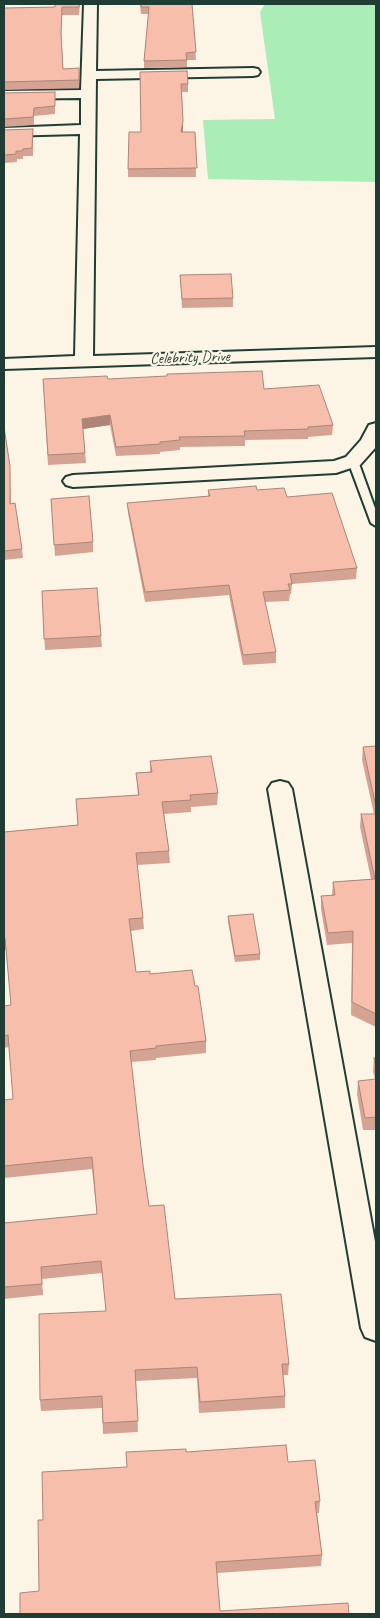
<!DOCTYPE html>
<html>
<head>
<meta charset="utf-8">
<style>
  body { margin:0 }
  #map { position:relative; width:380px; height:1618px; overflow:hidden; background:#fcf5e5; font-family:Caveat,sans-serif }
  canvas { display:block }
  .frame { position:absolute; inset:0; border:5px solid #1f3d34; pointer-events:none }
</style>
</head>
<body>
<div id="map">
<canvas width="380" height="1618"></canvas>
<div class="frame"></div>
</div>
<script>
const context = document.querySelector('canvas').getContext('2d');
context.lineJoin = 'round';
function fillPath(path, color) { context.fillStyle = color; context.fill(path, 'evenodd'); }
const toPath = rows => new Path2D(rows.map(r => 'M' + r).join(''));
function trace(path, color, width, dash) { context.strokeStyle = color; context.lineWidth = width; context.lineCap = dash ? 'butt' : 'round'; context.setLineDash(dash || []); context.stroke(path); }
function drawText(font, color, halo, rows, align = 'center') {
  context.font = font + ' Caveat,sans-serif'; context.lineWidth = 4.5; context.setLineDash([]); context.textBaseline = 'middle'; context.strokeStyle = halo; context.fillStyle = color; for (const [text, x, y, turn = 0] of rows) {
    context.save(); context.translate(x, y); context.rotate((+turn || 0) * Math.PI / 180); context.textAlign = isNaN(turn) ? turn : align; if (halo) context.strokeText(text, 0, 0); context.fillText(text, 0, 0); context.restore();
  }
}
const green = toPath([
  [265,4,376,4,376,182,208,179,203,120,275,119,260,12]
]);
const service = toPath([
  [353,458,358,461,376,511,376,526,371,523,348,461,353,458]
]);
const minor = toPath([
  [84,4,97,4,96,71,253,68,258,69,260,72,258,75,253,76,96,79,93,356,376,347,376,357,4,369,4,359,75,356,80,134,4,136,4,128,81,125,81,98,4,99,4,91,81,90,84,4],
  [376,423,376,447,360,465,336,473,73,487,66,485,63,481,66,477,73,475,334,461,346,457,361,440,369,425,376,423],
  [280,781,288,783,292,789,376,1247,376,1341,365,1337,361,1328,268,789,272,783,280,781]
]);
const wall = toPath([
  [80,4,79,15,62,15,61,40,63,69,79,68,79,88,4,90,4,8,55,7],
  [140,4,192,4,196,60,187,60,187,67,144,68,144,61,149,14,141,14],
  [140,72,188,84,188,92,182,92,183,132,195,132,196,177,128,177,128,169,141,132],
  [55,92,55,114,34,116,34,125,4,127,4,93],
  [33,129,33,156,23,156,23,159,17,159,17,162,4,163,4,130],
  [180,275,233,298,233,307,182,308],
  [43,379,108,379,264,389,333,425,332,435,308,437,308,439,245,440,245,446,180,447,180,450,160,452,160,454,116,456,110,425,83,429,86,463,48,465],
  [4,427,10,466,11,504,22,549,23,558,4,560],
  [208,490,257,490,287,497,357,568,356,579,292,584,291,594,290,594,289,601,265,602,276,652,276,663,243,665,229,595,145,602,128,513,127,503,208,496],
  [51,499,93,542,93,552,55,556],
  [42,591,101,636,102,647,45,650],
  [376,746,376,1027,351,1015,352,943,327,945,321,909,321,896,332,895,333,882,371,879,360,827,361,814,374,814,362,760,363,747],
  [150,761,218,793,217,805,191,807,191,812,164,814,169,851,170,863,137,865,143,918,144,929,131,931,136,972,150,974,195,986,206,1041,206,1053,156,1058,156,1060,131,1062,143,1165,149,1206,175,1299,289,1364,288,1375,283,1375,285,1396,285,1408,199,1413,197,1378,136,1381,138,1432,103,1434,102,1408,41,1411,40,1400,106,1311,102,1273,42,1279,43,1295,4,1299,4,1223,97,1214,92,1169,4,1178,4,1100,13,1099,9,1047,4,1048,4,1006,11,1005,6,950,4,950,4,832,78,825,76,799,138,795,136,773,150,772],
  [228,916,260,954,260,960,235,962,228,922],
  [374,1058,376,1058,376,1130,363,1130,357,1094,358,1081,375,1080,373,1071],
  [186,1452,288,1462,320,1501,319,1513,317,1513,322,1555,321,1566,217,1573,220,1611,20,1614,39,1591,43,1520,127,1467]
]);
const shadedWall = toPath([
  [183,121,183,129,181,140,181,132],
  [110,415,110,425,83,429,82,419]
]);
const building = toPath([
  [55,4,79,4,79,7,62,7,61,34,63,69,79,68,79,80,4,82,4,8,55,7,55,4],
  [141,4,192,4,196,52,186,53,187,60,144,61,149,7,141,7,141,4],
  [187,71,188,84,181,84,183,121,181,132,195,132,197,168,128,169,129,132,141,132,140,72,187,71],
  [55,92,55,106,34,108,33,117,4,119,4,93,55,92],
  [33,129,32,148,23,149,22,151,16,151,16,154,4,155,4,130,33,129],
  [231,274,233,298,182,299,180,275,231,274],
  [262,371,264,389,319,385,333,425,308,427,308,429,244,431,245,436,179,437,180,440,160,442,160,444,116,447,110,415,82,419,85,453,48,455,43,379,107,376,108,379,167,376,167,374,262,371],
  [4,427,10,466,10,504,15,503,22,549,4,551,4,427],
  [256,486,257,490,284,488,287,497,332,493,357,568,290,574,292,584,288,584,290,590,263,592,276,652,243,655,229,585,145,592,127,503,210,496,208,490,256,486],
  [89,496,93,542,54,545,51,499,89,496],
  [97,588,101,636,44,639,42,591,97,588],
  [376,746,376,807,363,747,376,746],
  [211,756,218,793,190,795,191,800,162,802,169,851,136,853,143,918,129,919,136,972,150,971,150,974,192,970,195,986,198,986,206,1041,156,1046,156,1048,130,1051,143,1165,149,1206,164,1205,175,1299,281,1294,289,1364,282,1364,285,1396,200,1402,197,1367,135,1370,138,1421,103,1423,102,1396,40,1400,39,1314,106,1311,101,1261,41,1267,42,1284,4,1287,4,1223,97,1214,92,1157,4,1166,4,1100,13,1099,8,1035,4,1036,4,1006,11,1005,5,938,4,938,4,832,78,825,76,799,139,795,136,773,152,772,150,761,211,756],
  [361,814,376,814,376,1014,352,1002,353,931,328,933,321,896,335,895,333,882,375,879,361,814],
  [253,914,260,954,235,956,228,916,253,914],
  [374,1058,376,1058,376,1067,374,1058],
  [376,1079,376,1117,365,1118,358,1081,376,1079],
  [286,1445,288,1462,315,1460,320,1501,315,1502,322,1555,216,1562,220,1611,348,1603,349,1614,20,1614,20,1593,39,1591,38,1520,43,1520,42,1472,127,1467,126,1452,186,1449,186,1452,286,1445]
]);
const farStreetnames = [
  ["Celebrity Drive",190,358,-2]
];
fillPath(green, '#aaedb7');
trace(service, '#1f3d34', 4);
trace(minor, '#1f3d34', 4);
fillPath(service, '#fcf5e5');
fillPath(minor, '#fcf5e5');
fillPath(wall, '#d4a393');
fillPath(shadedWall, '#ac8578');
fillPath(building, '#f6beab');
trace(building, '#ac8578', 1);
drawText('16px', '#1f3d34', '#fcf5e5', farStreetnames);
</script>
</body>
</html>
